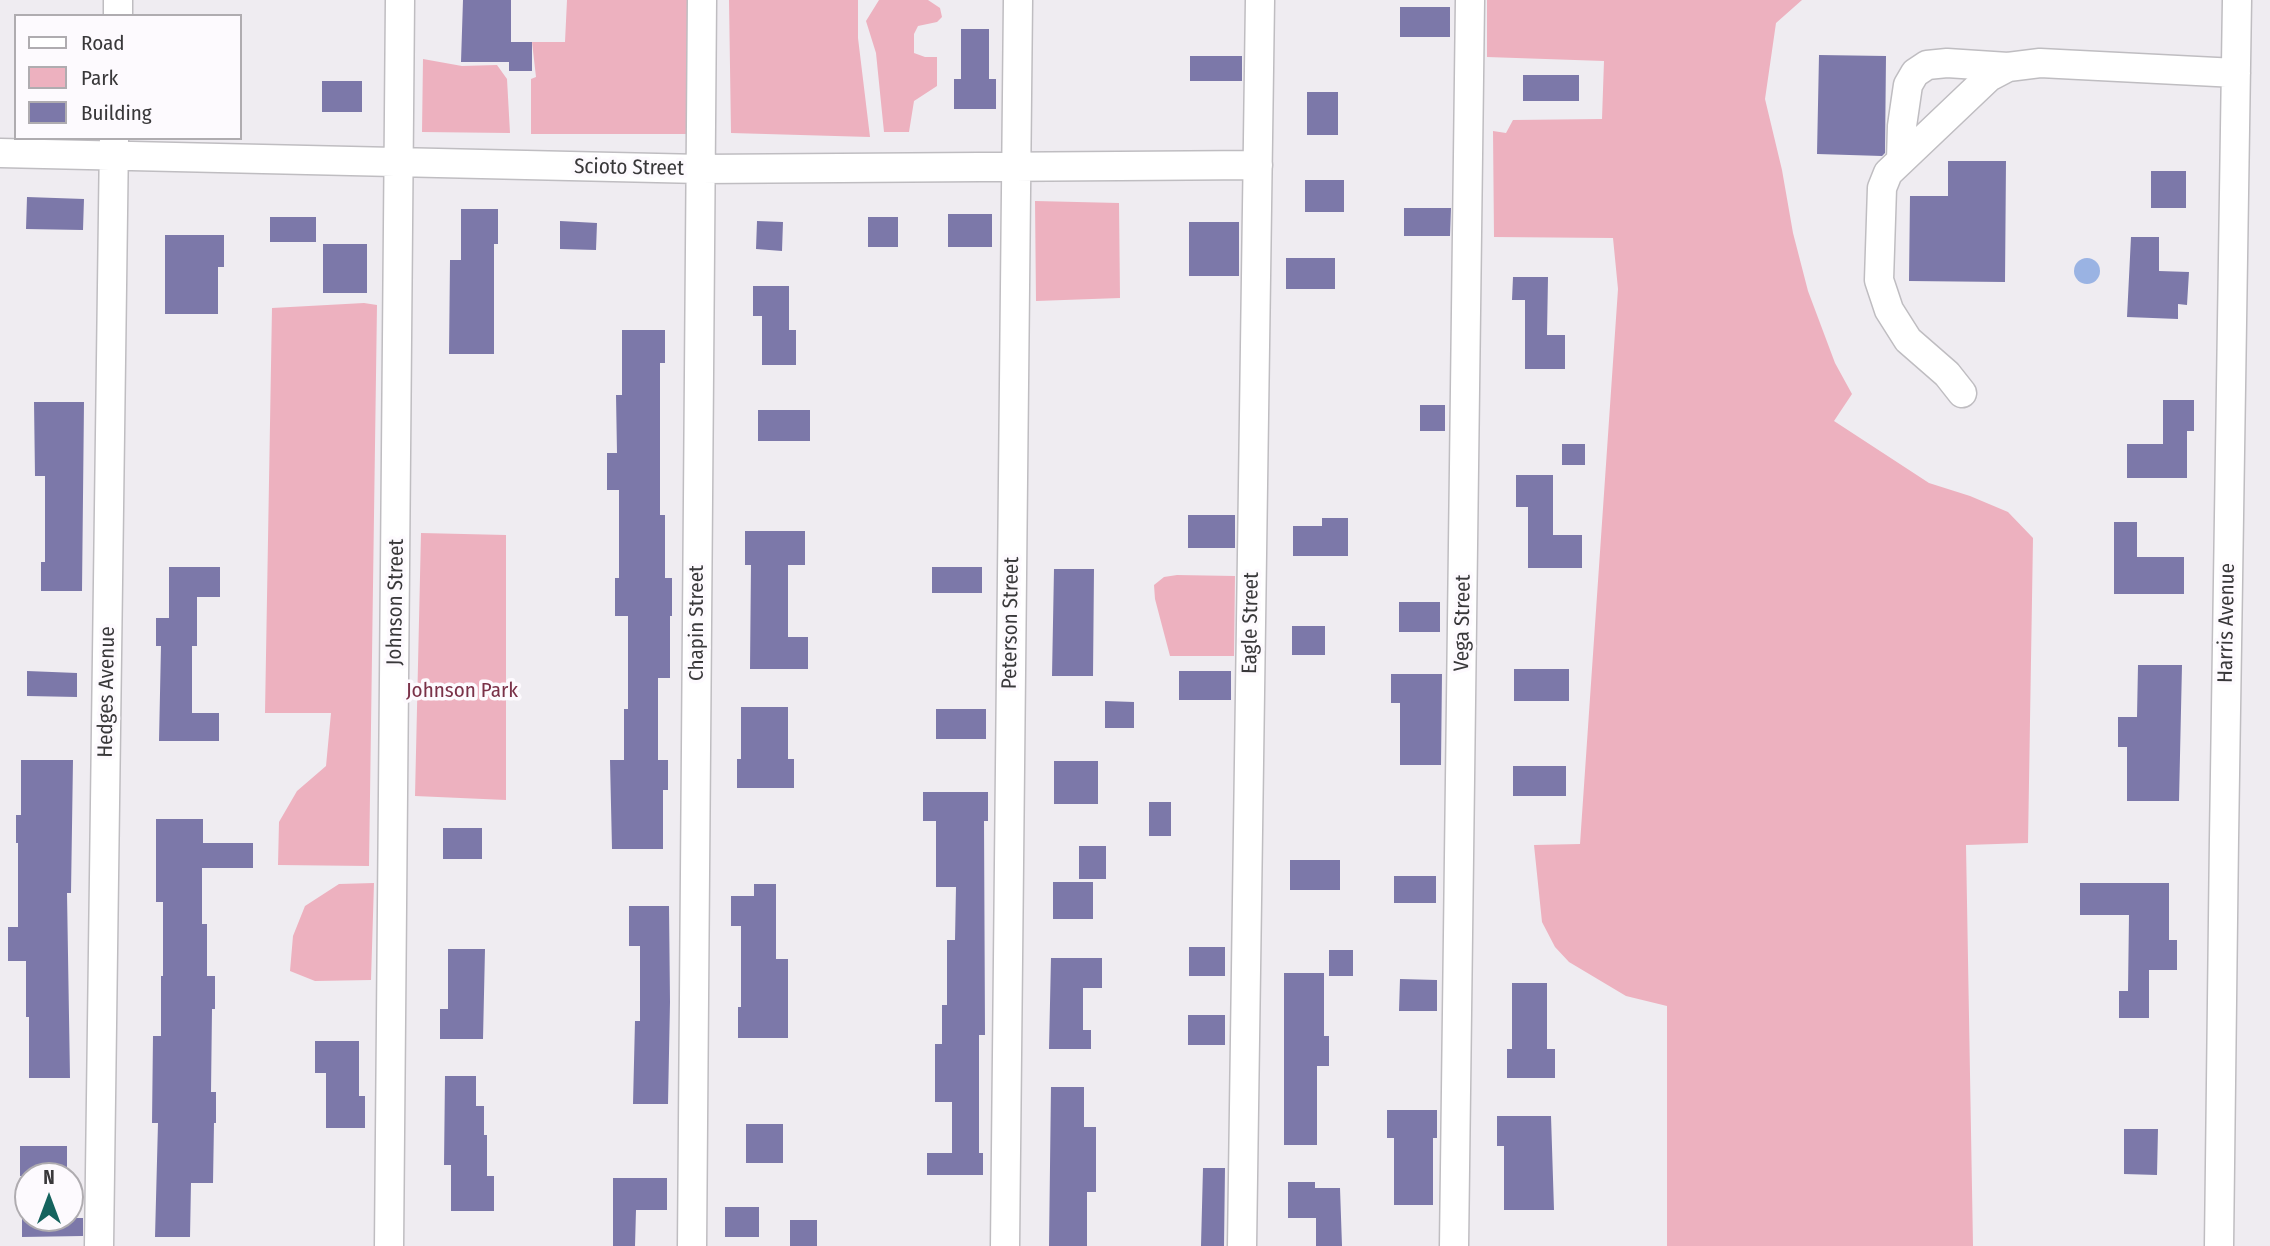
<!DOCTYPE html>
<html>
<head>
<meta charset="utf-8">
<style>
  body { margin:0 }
  #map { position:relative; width:2270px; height:1246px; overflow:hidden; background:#efecf1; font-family:"Fira Sans Condensed",sans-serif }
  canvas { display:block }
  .legend { position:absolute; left:14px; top:14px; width:228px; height:126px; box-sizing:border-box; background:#fdfafe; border:2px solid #afacb0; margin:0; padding:9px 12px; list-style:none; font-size:21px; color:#39383a }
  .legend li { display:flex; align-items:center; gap:14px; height:35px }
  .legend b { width:35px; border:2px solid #afacb0 }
  .north { position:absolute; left:14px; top:1162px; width:70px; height:70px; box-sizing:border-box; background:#fdfafe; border:2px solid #afacb0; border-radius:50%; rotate:0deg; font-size:19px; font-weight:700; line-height:28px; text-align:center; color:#39383a }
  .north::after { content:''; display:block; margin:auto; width:24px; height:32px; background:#15635e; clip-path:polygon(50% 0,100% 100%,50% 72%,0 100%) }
</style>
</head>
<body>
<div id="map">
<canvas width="2270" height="1246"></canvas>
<ul class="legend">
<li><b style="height:9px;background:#fff"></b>Road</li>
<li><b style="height:19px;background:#edb1bf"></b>Park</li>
<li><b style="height:19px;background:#7c78a9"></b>Building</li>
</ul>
<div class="north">N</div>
</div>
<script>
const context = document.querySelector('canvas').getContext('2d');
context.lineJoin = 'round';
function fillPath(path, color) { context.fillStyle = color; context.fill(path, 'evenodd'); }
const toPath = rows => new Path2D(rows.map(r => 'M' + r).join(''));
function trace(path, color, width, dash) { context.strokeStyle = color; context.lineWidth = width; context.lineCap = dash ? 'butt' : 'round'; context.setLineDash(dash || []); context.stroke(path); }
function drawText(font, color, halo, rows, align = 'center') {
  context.font = font + ' "Fira Sans Condensed",sans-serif'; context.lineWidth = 7; context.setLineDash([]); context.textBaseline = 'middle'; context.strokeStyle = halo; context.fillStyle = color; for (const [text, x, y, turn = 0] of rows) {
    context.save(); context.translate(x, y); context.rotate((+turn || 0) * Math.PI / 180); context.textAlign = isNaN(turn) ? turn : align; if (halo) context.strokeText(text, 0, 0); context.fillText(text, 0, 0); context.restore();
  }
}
const green = toPath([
  [567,0,689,0,687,134,531,134,531,79,536,77,532,42,565,42],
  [729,0,858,0,858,38,870,137,731,133],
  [879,0,928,0,940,8,942,17,937,22,918,26,914,34,914,53,925,57,937,57,937,86,914,101,909,132,884,132,876,53,866,21],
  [1487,0,1802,0,1776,23,1765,99,1782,170,1793,233,1808,291,1835,363,1852,394,1834,421,1929,483,1970,496,2008,512,2033,538,2028,843,1966,845,1973,1246,1667,1246,1667,1006,1626,996,1569,962,1555,947,1542,922,1534,845,1580,844,1618,289,1613,238,1494,237,1493,131,1506,133,1513,120,1602,119,1604,61,1487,57],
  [423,59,462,66,497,65,507,79,510,133,422,132],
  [1035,201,1119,203,1120,298,1036,301],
  [364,303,377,305,369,866,278,865,279,822,297,791,326,766,331,713,265,713,272,308],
  [421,533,506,535,506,800,415,796],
  [1177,575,1235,576,1234,656,1170,656,1155,599,1154,585,1164,577],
  [374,883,371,980,315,981,290,971,293,936,305,906,339,884]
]);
const water = toPath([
  '2074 271a13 13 0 1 1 26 0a13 13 0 1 1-26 0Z'
]);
const building = toPath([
  [463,0,511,0,511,42,532,42,532,71,509,71,509,62,461,62],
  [1400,7,1450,7,1450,37,1400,37],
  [961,29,989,29,989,79,996,79,996,109,954,109,954,79,961,79],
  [1819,55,1886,56,1885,153,1882,156,1817,154],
  [1190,56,1242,56,1242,81,1190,81],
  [1523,75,1579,75,1579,101,1523,101],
  [322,81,362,81,362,112,322,112],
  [1307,92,1338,92,1338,135,1307,135],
  [1948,161,2006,161,2005,282,1909,281,1910,196,1948,196],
  [2151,171,2186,171,2186,208,2151,208],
  [1305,180,1344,180,1344,212,1305,212],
  [27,197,84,199,83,230,26,229],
  [1404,208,1451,208,1450,236,1404,236],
  [461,209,498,209,498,244,494,244,494,354,449,354,450,260,461,260],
  [948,214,992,214,992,247,948,247],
  [270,217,316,217,316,242,270,242],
  [868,217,898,217,898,247,868,247],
  [560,221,597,223,596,250,560,249],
  [757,221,783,222,782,251,756,249],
  [1189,222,1239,222,1239,276,1189,276],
  [165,235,224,235,224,267,218,267,218,314,165,314],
  [2131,237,2159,237,2159,271,2189,272,2187,305,2178,304,2178,319,2127,317],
  [323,244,367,244,367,293,323,293],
  [1286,258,1335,258,1335,289,1286,289],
  [1513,277,1548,277,1547,335,1565,335,1565,369,1525,369,1525,300,1512,300],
  [753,286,789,286,789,330,796,330,796,365,762,365,762,316,753,316],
  [622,330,665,330,665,363,660,363,660,515,665,515,665,578,672,578,672,616,670,616,670,678,658,678,658,760,668,760,668,790,663,790,663,849,612,849,610,760,624,760,624,709,628,709,628,616,615,616,615,578,619,578,619,490,607,490,607,453,617,453,616,395,622,395],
  [2163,400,2194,400,2194,431,2187,431,2187,478,2127,478,2127,444,2163,444],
  [34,402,84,402,82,591,41,591,41,562,45,562,45,476,35,476],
  [1420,405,1445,405,1445,431,1420,431],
  [758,410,810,410,810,441,758,441],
  [1562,444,1585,444,1585,465,1562,465],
  [1516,475,1553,475,1553,535,1582,535,1582,568,1528,568,1528,507,1516,507],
  [1188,515,1235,515,1235,548,1188,548],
  [1322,518,1348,518,1348,556,1293,556,1293,526,1322,526],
  [2114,522,2137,522,2137,557,2184,557,2184,594,2114,594],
  [745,531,805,531,805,565,788,565,788,637,808,637,808,669,750,669,751,565,745,565],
  [169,567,220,567,220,597,197,597,197,646,192,646,192,713,219,713,219,741,159,741,161,646,156,646,156,618,169,618],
  [932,567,982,567,982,593,932,593],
  [1054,569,1094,569,1093,676,1052,676],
  [1399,602,1440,602,1440,632,1399,632],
  [1292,626,1325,626,1325,655,1292,655],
  [2138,665,2182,665,2179,801,2127,801,2127,747,2118,747,2118,717,2137,717],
  [1514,669,1569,669,1569,701,1514,701],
  [27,671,77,673,77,697,27,696],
  [1179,671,1231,671,1231,700,1179,700],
  [1391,674,1442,674,1441,765,1400,765,1400,703,1391,703],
  [1105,701,1134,702,1134,728,1105,728],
  [741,707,788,707,788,759,794,759,794,788,737,788,737,759,741,759],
  [936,709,986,709,986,739,936,739],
  [21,760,73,760,71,893,67,893,70,1078,29,1078,29,1017,26,1017,26,961,8,961,8,927,18,927,18,843,16,843,16,815,21,815],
  [1054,761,1098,761,1098,804,1054,804],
  [1513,766,1566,766,1566,796,1513,796],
  [923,792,988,792,988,821,984,821,985,1035,979,1035,979,1153,983,1153,983,1175,927,1175,927,1153,952,1153,952,1102,935,1102,935,1044,942,1044,942,1005,947,1005,947,940,955,940,956,887,936,887,936,821,923,821],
  [1149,802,1171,802,1171,836,1149,836],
  [156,819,203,819,203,843,253,843,253,868,202,868,202,924,207,924,207,976,215,976,215,1009,212,1009,211,1092,216,1092,216,1123,214,1123,213,1183,191,1183,190,1237,155,1237,158,1123,152,1123,153,1036,161,1036,161,976,163,976,163,902,156,902],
  [443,828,482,828,482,859,443,859],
  [1079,846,1106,846,1106,879,1079,879],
  [1290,860,1340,860,1340,890,1290,890],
  [1394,876,1436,876,1436,903,1394,903],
  [1053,882,1093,882,1093,919,1053,919],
  [2080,883,2169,883,2169,940,2177,940,2177,970,2149,970,2149,1018,2119,1018,2119,991,2128,991,2129,915,2080,915],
  [754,884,776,884,776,959,788,959,788,1038,738,1038,738,1007,741,1007,741,926,731,926,731,896,754,896],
  [629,906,669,906,670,1002,668,1104,633,1104,635,1021,640,1021,640,946,629,946],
  [1189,947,1225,947,1225,976,1189,976],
  [448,949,485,949,483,1039,440,1039,440,1009,448,1009],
  [1329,950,1353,950,1353,976,1329,976],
  [1051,958,1102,958,1102,988,1083,988,1083,1030,1091,1030,1091,1049,1049,1049],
  [1284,973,1324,973,1324,1036,1329,1036,1329,1066,1317,1066,1317,1145,1284,1145],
  [1400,979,1437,980,1437,1011,1399,1011],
  [1512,983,1547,983,1547,1049,1555,1049,1555,1078,1507,1078,1507,1049,1512,1049],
  [1188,1015,1225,1015,1225,1045,1188,1045],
  [315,1041,359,1041,359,1096,365,1096,365,1128,326,1128,326,1073,315,1073],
  [445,1076,476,1076,476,1106,484,1106,484,1135,487,1135,487,1176,494,1176,494,1211,451,1211,451,1165,444,1165],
  [1051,1087,1084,1087,1084,1127,1096,1127,1096,1192,1087,1192,1087,1246,1049,1246],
  [1387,1110,1437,1110,1437,1138,1433,1138,1433,1205,1394,1205,1394,1138,1387,1138],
  [1497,1116,1551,1116,1554,1210,1504,1210,1504,1146,1497,1146],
  [746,1124,783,1124,783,1163,746,1163],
  [2124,1129,2158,1129,2157,1175,2124,1174],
  [20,1146,67,1146,67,1176,20,1176],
  [1203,1168,1225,1168,1224,1246,1201,1246],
  [613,1178,667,1178,667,1210,636,1210,635,1246,613,1246],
  [1288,1182,1315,1182,1315,1188,1340,1188,1342,1246,1316,1246,1316,1218,1288,1218],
  [725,1207,759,1207,759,1237,725,1237],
  [22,1218,83,1218,83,1236,22,1237],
  [790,1220,817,1220,817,1246,790,1246]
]);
const minor = toPath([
  [118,16,118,0],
  [0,153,701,169,1258,165],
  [1901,160,1902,126,1908,85,1915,73,1927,65,1947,63,2008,67],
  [1962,393,1947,374,1908,340,1889,310,1879,280,1882,188,1888,173,1989,77,2008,67,2040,63,2236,73],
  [99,1246,114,139],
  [389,1246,400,0],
  [692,1246,702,0],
  [1005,1246,1018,0],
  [1242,1246,1260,0],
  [1454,1246,1470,0],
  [2219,1246,2224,838,2237,0]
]);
const streetNames = [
  ["Scioto Street",629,168,1],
  ["Johnson Street",396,602,-89],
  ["Chapin Street",697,623,-90],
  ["Peterson Street",1011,623,-89],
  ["Eagle Street",1251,623,-89],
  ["Vega Street",1463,623,-89],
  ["Harris Avenue",2227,623,-89],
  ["Hedges Avenue",107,692,-89]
];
const parkNames = [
  ["Johnson Park",462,691]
];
fillPath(green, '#edb1bf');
fillPath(water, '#9ab3e3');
fillPath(building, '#7c78a9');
trace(minor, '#bfbdc1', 31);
trace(minor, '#fff', 28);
drawText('21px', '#39383a', '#fdfafe', streetNames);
drawText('21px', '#7a3148', '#fdfafe', parkNames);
</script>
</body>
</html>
